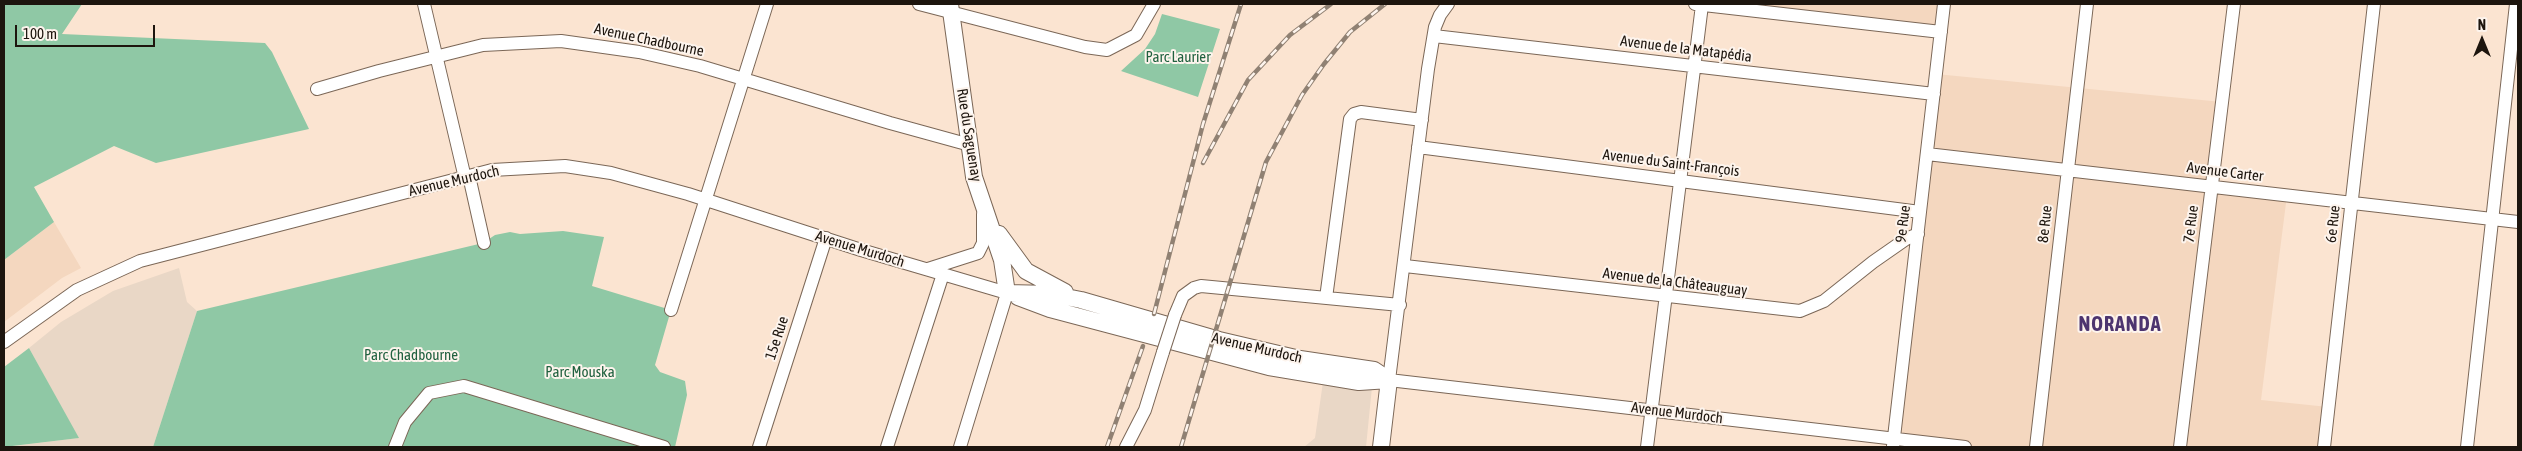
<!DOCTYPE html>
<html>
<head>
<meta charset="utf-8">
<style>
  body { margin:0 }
  #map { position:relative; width:2522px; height:451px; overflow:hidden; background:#fbe4d1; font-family:"Asap Condensed",sans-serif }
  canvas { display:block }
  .frame { position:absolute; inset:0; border:5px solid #1d150e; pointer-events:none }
  .north { position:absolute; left:2457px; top:15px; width:50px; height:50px; -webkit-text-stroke:4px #fdf4ed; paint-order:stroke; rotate:0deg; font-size:14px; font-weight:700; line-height:20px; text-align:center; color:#1d150e }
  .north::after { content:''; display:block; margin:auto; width:18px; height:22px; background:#1d150e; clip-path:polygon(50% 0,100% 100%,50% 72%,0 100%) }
  .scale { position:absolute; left:15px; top:25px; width:140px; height:22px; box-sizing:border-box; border:2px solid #1d150e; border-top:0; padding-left:6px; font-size:15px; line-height:18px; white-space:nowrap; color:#1d150e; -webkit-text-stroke:4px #fdf4ed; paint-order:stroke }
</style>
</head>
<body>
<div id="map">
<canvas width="2522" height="451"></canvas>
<div class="frame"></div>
<div class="north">N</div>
<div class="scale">100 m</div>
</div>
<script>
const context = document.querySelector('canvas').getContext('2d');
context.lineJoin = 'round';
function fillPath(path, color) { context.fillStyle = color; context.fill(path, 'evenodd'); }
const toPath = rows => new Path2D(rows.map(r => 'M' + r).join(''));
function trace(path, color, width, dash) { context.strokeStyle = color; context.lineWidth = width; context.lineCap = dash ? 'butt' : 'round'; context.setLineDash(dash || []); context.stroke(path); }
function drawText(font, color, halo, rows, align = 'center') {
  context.font = font + ' "Asap Condensed",sans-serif'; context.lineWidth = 4; context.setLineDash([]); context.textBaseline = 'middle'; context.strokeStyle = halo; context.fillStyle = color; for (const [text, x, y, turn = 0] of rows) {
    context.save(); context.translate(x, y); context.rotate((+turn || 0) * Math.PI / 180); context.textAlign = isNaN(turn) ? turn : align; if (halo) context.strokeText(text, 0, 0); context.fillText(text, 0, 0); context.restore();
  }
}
const built = toPath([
  [1694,4,1944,4,1941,32],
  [1936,74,2222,102,2212,186,2287,195,2261,400,2328,407,2324,447,1893,447],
  [54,222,81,268,62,278,4,322,4,260]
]);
const education = toPath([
  [179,268,187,302,197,311,153,447,6,447,78,438,29,348,61,322,113,291],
  [1323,382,1372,387,1366,447,1304,447,1315,438]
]);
const green = toPath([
  [4,4,82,4,62,34,265,43,272,52,309,129,156,163,114,146,34,187,54,222,4,260],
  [1162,14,1220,29,1198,97,1121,71,1145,49,1155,34],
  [563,231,604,237,592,286,671,310,655,365,660,372,685,381,687,395,675,447,153,447,197,311,483,243,495,235,510,232,520,234],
  [29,348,79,438,4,447,4,367]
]);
const minor = toPath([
  [424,4,465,178],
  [919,4,1085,47,1107,50,1136,35,1154,4],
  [1448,4,1440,15,1435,27,1428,69,1389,380,1965,447],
  [1695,4,1941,32],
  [1434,36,1934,94],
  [317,89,379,71,483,45,561,41,639,52,700,66,890,123,970,145],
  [1418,147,1920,212],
  [1927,154,2518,222],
  [469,176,484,243],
  [1405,266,1800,311,1824,301,1873,262,1906,239,1918,234],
  [928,269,978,253,983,243,983,214],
  [1326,298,1350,119,1354,114,1361,112,1422,120],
  [671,310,767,4],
  [1175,315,1183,296,1194,288,1201,286,1400,305],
  [4,342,77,290,140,261,492,170,565,166,611,173,688,194,861,250,1007,293,960,447],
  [1893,446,1944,4],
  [395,447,405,422,429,393,464,386,664,447],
  [759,447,826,238],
  [887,447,943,274],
  [1126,447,1145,410,1163,352],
  [1647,447,1702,5],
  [2036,447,2087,4],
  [2180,447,2234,4],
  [2324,447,2374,4],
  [2467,447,2516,4]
]);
const major = toPath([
  [950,4,974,177,1002,260,1007,293],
  [999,234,1026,271,1065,292],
  [1007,293,1051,294,1081,300,1219,340,1300,359,1374,370,1389,380],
  [1018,297,1050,309,1269,367,1359,382,1389,380],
  [1381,447,1389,380]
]);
const rail = toPath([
  [1203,163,1248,80,1290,35,1331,4],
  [1154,314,1203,124,1241,4],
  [1107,447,1143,346],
  [1181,447,1266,162,1302,95,1324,64,1350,32,1385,4]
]);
const minorBridge = toPath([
  [1163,352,1175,315]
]);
const streetNames = [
  ["Avenue Chadbourne",649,40,12],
  ["Avenue de la Matapédia",1686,49,7],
  ["Rue du Saguenay",969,135,81],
  ["Avenue du Saint-François",1671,163,7],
  ["Avenue Carter",2225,172,7],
  ["Avenue Murdoch",454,181,-13],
  ["9e Rue",1903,224,-83],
  ["8e Rue",2045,224,-84],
  ["7e Rue",2191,224,-83],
  ["6e Rue",2333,224,-84],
  ["Avenue Murdoch",860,249,17],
  ["Avenue de la Châteauguay",1675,282,7],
  ["15e Rue",777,338,-72],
  ["Avenue Murdoch",1257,348,13],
  ["Avenue Murdoch",1677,413,7]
];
const parkNames = [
  ["Parc Laurier",1178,57],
  ["Parc Chadbourne",411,355],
  ["Parc Mouska",580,372]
];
const districtNames = [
  ["NORANDA",2120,325]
];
fillPath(built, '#f4d7bf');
fillPath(education, '#e9d7c6');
fillPath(green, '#8fc8a5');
trace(minor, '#7b6757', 14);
trace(major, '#7b6757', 18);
trace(minor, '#fff', 12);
trace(major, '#fff', 16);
trace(rail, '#908173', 4.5);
trace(rail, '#fdf4ed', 2.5, [8]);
trace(minorBridge, '#7b6757', 14, []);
trace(minorBridge, '#fff', 12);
drawText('15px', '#1d150e', '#fdf4ed', streetNames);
drawText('15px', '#20613f', '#fdf4ed', parkNames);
context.letterSpacing = '1px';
drawText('bold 20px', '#4d346f', '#fdf4ed', districtNames);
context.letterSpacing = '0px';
</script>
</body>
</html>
